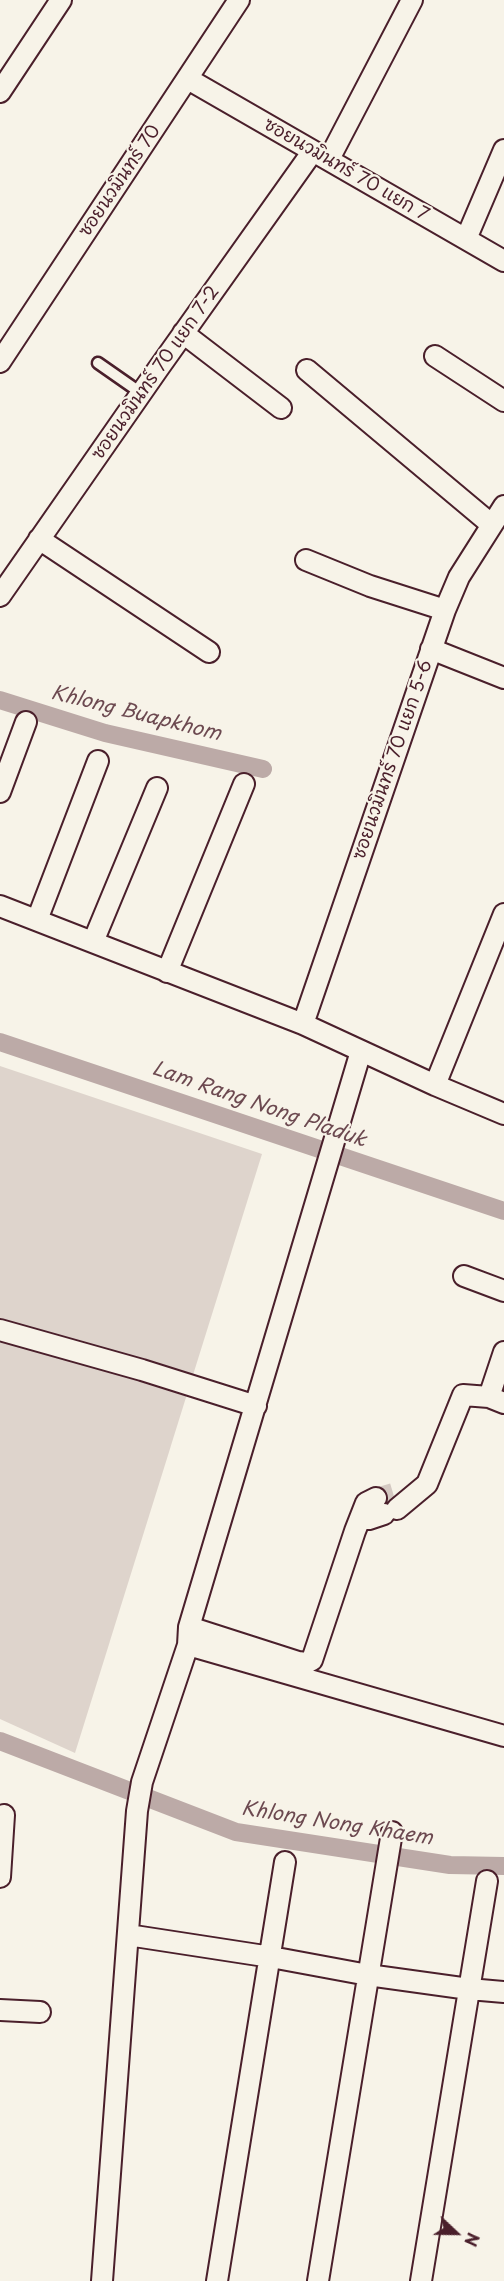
<!DOCTYPE html>
<html>
<head>
<meta charset="utf-8">
<style>
  body { margin:0 }
  #map { position:relative; width:504px; height:2281px; overflow:hidden; background:#f7f3e8; font-family:"Playpen Sans",sans-serif }
  canvas { display:block }
  .north { position:absolute; left:426px; top:2203px; width:60px; height:60px; -webkit-text-stroke:4px #f7f3e8; paint-order:stroke; rotate:112deg; font-size:16px; font-weight:700; line-height:24px; text-align:center; color:#4a1f2b }
  .north::after { content:''; display:block; margin:auto; width:21px; height:27px; background:#4a1f2b; clip-path:polygon(50% 0,100% 100%,50% 72%,0 100%) }
</style>
</head>
<body>
<div id="map">
<canvas width="504" height="2281"></canvas>
<div class="north">N</div>
</div>
<script>
const context = document.querySelector('canvas').getContext('2d');
context.lineJoin = 'round';
function fillPath(path, color) { context.fillStyle = color; context.fill(path, 'evenodd'); }
const toPath = rows => new Path2D(rows.map(r => 'M' + r).join(''));
function trace(path, color, width, dash) { context.strokeStyle = color; context.lineWidth = width; context.lineCap = dash ? 'butt' : 'round'; context.setLineDash(dash || []); context.stroke(path); }
function drawText(font, color, halo, rows, align = 'center') {
  context.font = font + ' "Playpen Sans","Playpen Sans Thai",sans-serif'; context.lineWidth = 4.5; context.setLineDash([]); context.textBaseline = 'middle'; context.strokeStyle = halo; context.fillStyle = color; for (const [text, x, y, turn = 0] of rows) {
    context.save(); context.translate(x, y); context.rotate((+turn || 0) * Math.PI / 180); context.textAlign = isNaN(turn) ? turn : align; if (halo) context.strokeText(text, 0, 0); context.fillText(text, 0, 0); context.restore();
  }
}
const green = toPath([
  [0,1066,262,1154,75,1753,0,1719]
]);
const canal = toPath([
  [0,700,105,733,263,769],
  [0,1042,504,1211],
  [0,1741,236,1832,450,1865,504,1866]
]);
const streetTunnel = toPath([
  [376,1498,393,1493]
]);
const lane = toPath([
  [98,363,141,393]
]);
const street = toPath([
  [188,79,504,261],
  [0,92,61,0],
  [329,159,412,0],
  [466,239,504,150],
  [183,333,281,408],
  [435,356,504,401],
  [0,362,239,0],
  [307,370,492,525],
  [39,539,209,652],
  [306,560,370,586,445,610],
  [0,596,158,369,313,151],
  [431,649,504,678],
  [0,792,26,722],
  [0,906,303,1024,435,1085,504,1114],
  [37,920,98,761],
  [93,942,157,788],
  [167,972,244,784],
  [303,1024,445,610,459,577,504,506],
  [435,1085,504,914],
  [464,1276,504,1291],
  [0,1330,142,1370,256,1406],
  [489,1397,504,1352],
  [397,1509,427,1484,463,1395,489,1397,504,1403],
  [361,1518,369,1519,384,1514],
  [189,1627,298,1662,306,1663,312,1660,355,1531,366,1503,376,1498],
  [188,1645,504,1736],
  [0,1877,4,1815],
  [128,1935,271,1957,368,1975,469,1989,504,1992],
  [0,2010,40,2012],
  [102,2281,137,1811,142,1782,188,1645,189,1627,361,1051],
  [217,2281,285,1862],
  [318,2281,392,1832],
  [421,2281,487,1881]
]);
const streetNames = [
  ["ซอยนวมินทร์ 70 แยก 7",346,170,30],
  ["ซอยนวมินทร์ 70",120,181,-56],
  ["ซอยนวมินทร์ 70 แยก 7-2",156,373,-55],
  ["ซอยนวมินทร์ 70 แยก 5-6",393,760,-71]
];
const waterNames = [
  ["Khlong Buapkhom",136,714,14],
  ["Lam Rang Nong Pladuk",259,1105,19],
  ["Khlong Nong Khaem",337,1824,9]
];
fillPath(green, '#ded4cc');
trace(canal, '#bcaaa7', 18);
trace(streetTunnel, '#d4c9c2', 20, [20, 10]);
trace(lane, '#4a1f2b', 15);
trace(street, '#4a1f2b', 24);
trace(lane, '#f7f3e8', 10);
trace(street, '#f7f3e8', 20);
drawText('18px', '#4a1f2b', '#f7f3e8', streetNames);
drawText('italic 20px', '#6c4950', '#f7f3e8', waterNames);
</script>
</body>
</html>
